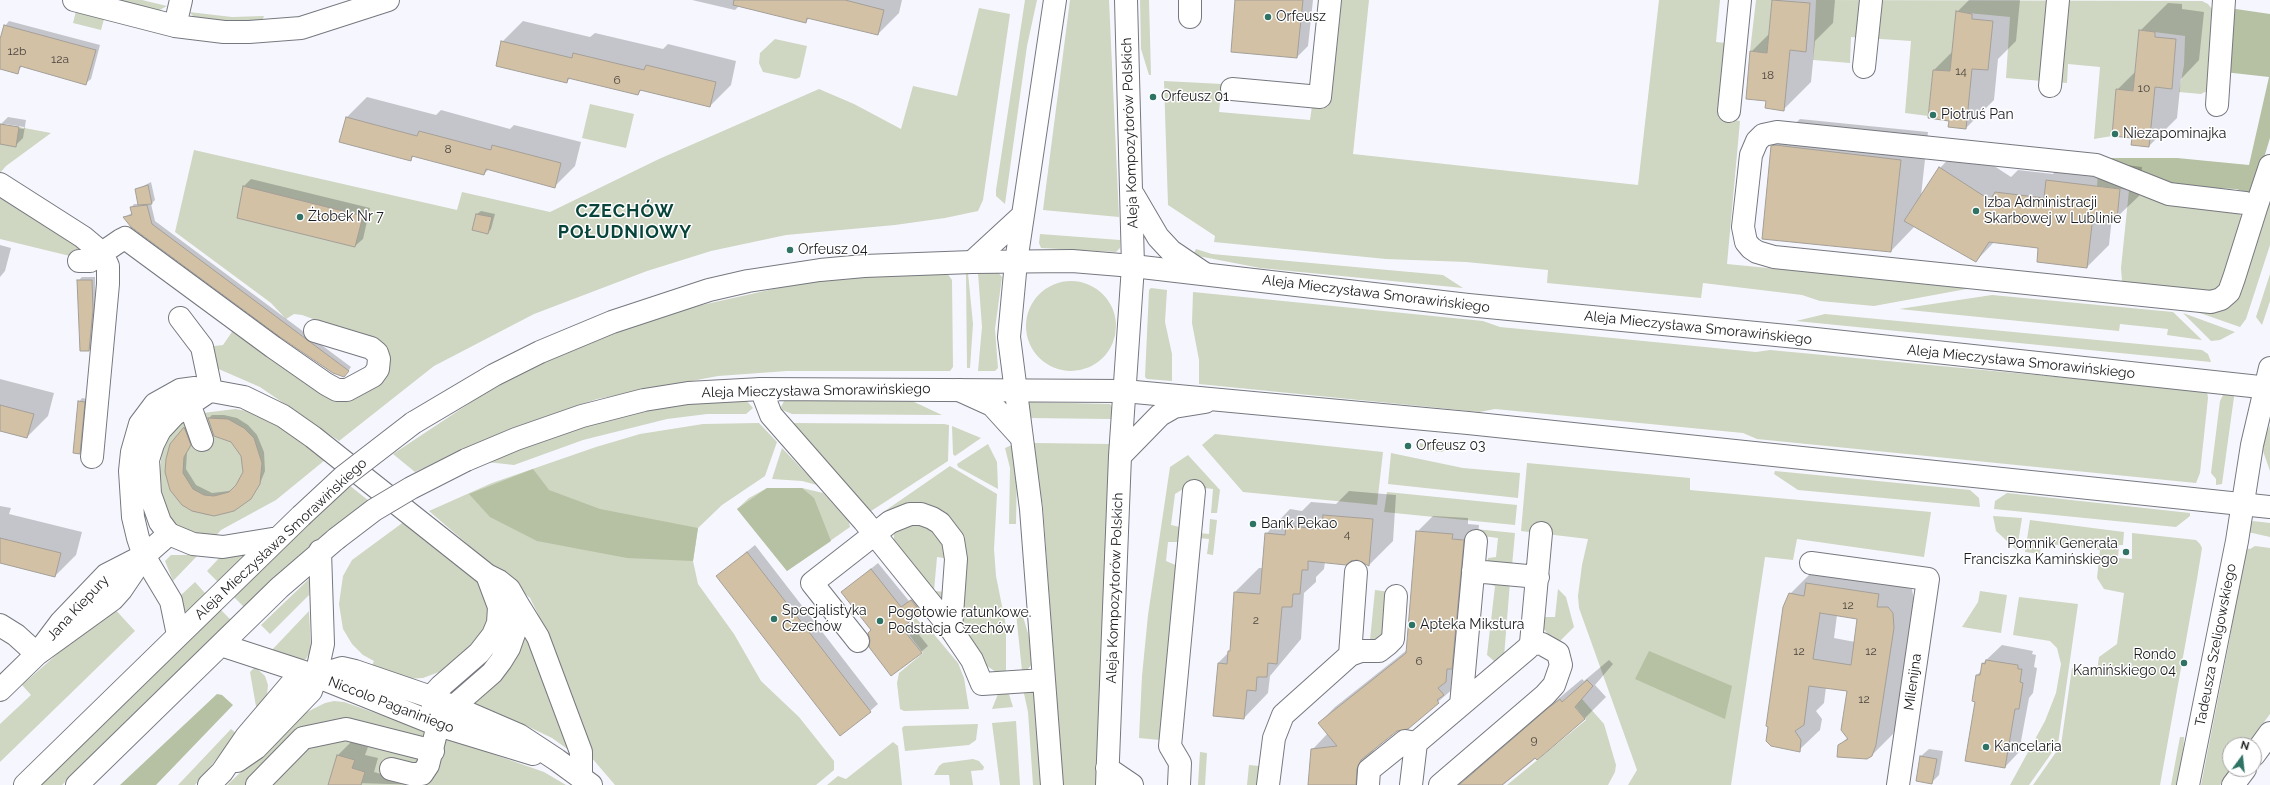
<!DOCTYPE html>
<html>
<head>
<meta charset="utf-8">
<style>
  body { margin:0 }
  #map { position:relative; width:2270px; height:785px; overflow:hidden; background:#f6f7fe; font-family:Raleway,sans-serif }
  canvas { display:block }
  .north { position:absolute; left:2222px; top:737px; width:40px; height:40px; box-sizing:border-box; background:#fff; border:1px solid #a4a4a5; border-radius:50%; rotate:15deg; font-size:11px; font-weight:700; line-height:16px; text-align:center; color:#1b1c1f }
  .north::after { content:''; display:block; margin:auto; width:14px; height:18px; background:#2f7365; clip-path:polygon(50% 0,100% 100%,50% 72%,0 100%) }
</style>
</head>
<body>
<div id="map">
<canvas width="2270" height="785"></canvas>
<div class="north">N</div>
</div>
<script>
const context = document.querySelector('canvas').getContext('2d');
context.lineJoin = 'round';
function fillPath(path, color) { context.fillStyle = color; context.fill(path, 'evenodd'); }
const toPath = rows => new Path2D(rows.map(r => 'M' + r).join(''));
function trace(path, color, width, dash) { context.strokeStyle = color; context.lineWidth = width; context.lineCap = dash ? 'butt' : 'round'; context.setLineDash(dash || []); context.stroke(path); }
function drawText(font, color, halo, rows, align = 'center') {
  context.font = font + ' Raleway,sans-serif'; context.lineWidth = 3; context.setLineDash([]); context.textBaseline = 'middle'; context.strokeStyle = halo; context.fillStyle = color; for (const [text, x, y, turn = 0] of rows) {
    context.save(); context.translate(x, y); context.rotate((+turn || 0) * Math.PI / 180); context.textAlign = isNaN(turn) ? turn : align; if (halo) context.strokeText(text, 0, 0); context.fillText(text, 0, 0); context.restore();
  }
}
const green = toPath([
  [121,0,142,0,167,6,156,12,120,3],
  [1025,0,1037,0,1027,46,1005,204,996,196,996,190],
  [1070,0,1109,0,1119,217,1043,210],
  [1140,0,1149,0,1151,75,1149,75,1141,49],
  [1340,0,1369,0,1353,154,1638,185,1659,0,1720,0,1716,42,1727,43,1719,118,1740,121,1727,264,1972,288,1874,306,1820,301,1802,295,1703,283,1701,298,1547,283,1548,270,1466,262,1386,259,1214,242,1215,236,1168,205,1164,81,1222,84,1219,112,1310,120,1312,106,1328,107],
  [1756,0,1772,0,1767,53,1750,51],
  [1816,0,2202,1,2208,4,2215,13,2207,91,2201,94,2179,92,2184,65,2185,36,2139,30,2133,91,2116,89,2112,136,2094,139,2100,67,2068,64,2067,83,2006,78,2010,17,1957,12,1950,71,1933,70,1928,116,1905,113,1911,41,1851,37,1850,63,1813,60],
  [979,8,1010,14,983,200,978,211,945,218,895,225,786,235,711,251,647,271,534,314,434,366,339,441,260,387,214,367,214,346,223,345,236,326,338,402,373,382,375,341,302,315,294,314,286,319,271,303,175,232,194,150,457,210,462,192,550,212,659,159,819,89,854,104,901,129,913,86,957,96],
  [76,11,104,19,101,30,73,23],
  [189,12,232,17,264,16,262,21,236,23,196,19],
  [775,39,807,46,800,77,796,79,763,72,759,63,760,53],
  [590,104,634,114,626,148,582,138],
  [0,124,19,127,51,133,6,166,0,173],
  [2098,173,2232,206,2243,218,2222,284,2210,292,2127,285,2122,281,2121,268,2129,190,2097,186],
  [2270,188,2270,245,2246,319,2240,327,2174,304,2212,308],
  [0,193,85,249,70,256,0,239],
  [1040,234,1120,240,1120,248,1116,252,1041,248,1039,243],
  [1196,249,1212,254,1443,275,1463,288,1260,268,1193,255],
  [998,272,1002,277,995,329,998,368,995,371,978,371,982,327,978,273],
  [947,273,952,280,953,367,950,371,787,371,718,376,597,399,507,430,415,472,393,454,482,395,521,373,598,338,693,307,818,279],
  [966,273,968,273,973,324,970,368,967,368],
  [2270,274,2270,301,2262,325,2256,317],
  '1026 326a45 45 0 1 1 90 0a45 45 0 1 1-90 0Z',
  [1151,288,1167,290,1165,322,1172,354,1172,381,1147,379,1145,377,1149,290],
  [1193,292,1483,321,1500,327,1756,352,1770,350,2207,391,2208,398,2200,473,2196,483,1757,439,1743,433,1495,409,1479,412,1199,384,1199,360,1192,323],
  [1992,295,2173,312,2202,340,2167,335,2168,329,2120,324,2119,331,1899,309],
  [2183,313,2235,332,2220,340,2211,341],
  [1825,314,2202,350,2208,354,2211,362,1796,321],
  [2224,393,2232,394,2234,397,2222,484,2216,485,2216,479,2211,473,2220,401],
  [745,399,753,408,746,414,707,414,667,419,583,440,514,465,487,462,522,446,600,420,664,405],
  [790,399,910,400,942,415,792,414,780,409,784,401],
  [1029,402,1110,404,1112,407,1112,419,1028,418,1027,404],
  [235,409,259,413,278,422,325,460,276,500,221,530,212,540,182,529,165,514,158,493,162,450,169,435,181,423,195,414],
  [759,423,777,442,765,476,722,505,698,528,693,561,698,584,734,634,761,681,799,717,834,761,834,770,816,785,615,785,591,757,537,612,530,598,429,511,492,483,596,447,640,434,703,424],
  [785,423,944,424,949,425,948,461,868,513],
  [2270,425,2270,471,2263,451,2264,440],
  [952,426,981,438,955,456,953,454],
  [1215,434,1383,452,1377,505,1243,492,1202,445],
  [1458,441,1442,452,1419,449,1420,443,1426,445],
  [1033,443,1111,444,1098,785,1063,785,1043,508],
  [988,444,997,462,998,489,958,467,957,464],
  [1012,445,1017,469,1016,524,1009,524,1010,468,1005,448],
  [782,448,817,485,802,481,772,479],
  [1391,453,1463,468,1520,473,1518,498,1388,484],
  [1188,455,1220,490,1217,513,1211,513,1213,489,1188,486,1175,494,1171,525,1180,527,1181,538,1178,542,1168,542,1166,561,1178,566,1160,740,1139,738,1142,676,1148,615,1170,467],
  [1527,463,1690,478,1690,490,1931,512,1924,557,1797,539,1793,560,1765,557,1731,785,1628,785,1637,770,1579,608,1578,596,1582,565,1588,539,1521,531],
  [950,466,997,494,994,549,996,576,1006,626,1006,673,996,672,987,666,975,651,962,627,958,532,879,515],
  [1775,471,1970,490,1979,498,1980,507,1798,490,1774,474],
  [349,485,369,501,245,608,233,596,306,524],
  [767,488,802,488,823,493,849,522,850,527,787,571,737,509,749,498],
  [1387,492,1517,505,1515,525,1384,512],
  [2007,493,2190,513,2190,516,2176,527,1994,509,1995,501],
  [1993,516,2022,518,2017,550,1996,531],
  [1210,519,1217,520,1213,555,1207,554,1209,539,1198,538,1199,533,1209,534],
  [2030,520,2124,532,2123,545,2119,545,2118,558,2132,559,2132,533,2196,540,2200,544,2202,548,2197,579,2160,785,2033,785,2061,745,2072,668,2097,671,2099,657,2117,644,2124,593,2104,589,2097,578,2100,550,2041,543,2040,554,2025,552],
  [405,521,477,582,489,603,490,618,480,638,459,658,439,672,423,678,404,679,371,668,374,661,363,655,352,644,343,629,339,604,343,576,352,560],
  [2253,521,2270,523,2270,537,2248,532,2249,524],
  [916,523,936,530,950,559,937,557,934,591,947,592,947,597,940,602,894,543,894,533,896,529],
  [1475,529,1515,533,1512,566,1487,562,1488,558,1496,557,1498,538,1475,535],
  [2255,546,2270,548,2270,714,2247,745,2230,745,2230,769,2220,785,2201,785,2229,643,2245,548,2250,549],
  [171,555,198,555,173,581,165,561],
  [222,555,244,556,218,582,207,571],
  [310,578,309,595,270,634,261,625],
  [195,582,205,593,186,613,180,596],
  [1510,582,1504,657,1477,682,1474,679,1485,671,1494,661,1487,655,1495,586,1485,583],
  [1558,589,1566,597,1574,627,1559,642,1548,634,1543,628,1544,617,1555,617],
  [1375,590,1390,592,1386,633,1378,640,1370,640],
  [1980,591,2007,595,2001,633,1962,627,1978,602],
  [2019,597,2078,604,2058,744,2029,785,2010,785,2045,721,2056,693,2061,664,2057,648,2050,641,2013,635],
  [112,606,135,631,0,762,0,724,31,695,22,685],
  [220,609,232,621,62,785,40,785],
  [309,611,311,650,306,659,298,661,270,652],
  [1016,613,1022,613,1032,647,1033,663,1027,670,1022,671],
  [916,618,926,630,932,632,958,663,964,678,969,709,904,711,900,709,897,683,899,673,923,653,904,628],
  [527,624,573,753,552,738,527,726,472,706,471,701],
  [255,667,265,676,268,685,267,695,257,712,250,672],
  [1023,689,1035,694,1043,785,1033,785,1028,712],
  [1008,691,1013,707,992,709,998,694],
  [1575,691,1604,724,1616,765,1615,772,1608,785,1507,785,1586,720,1568,697],
  [334,701,344,702,544,772,566,785,227,785,303,714,325,703],
  [1016,721,1020,785,1000,785,992,723],
  [978,724,976,740,969,745,905,751,902,728,904,726],
  [231,729,237,734,195,785,178,785],
  [2180,737,2184,737,2183,760,2180,785,2171,785],
  [893,742,898,746,902,785,827,785,838,776,846,779],
  [1200,752,1207,753,1205,785,1187,785,1198,785],
  [973,759,979,761,984,767,983,770,971,771,973,785,950,785,949,775,934,775,939,766,943,763],
  [1249,765,1259,766,1258,785,1247,785]
]);
const forest = toPath([
  [2229,8,2270,14,2270,138,2253,194,2236,189,2167,186,2104,158,2177,158,2249,165,2269,77,2224,72],
  [533,469,549,490,600,509,698,528,693,561,627,558,537,541,490,517,469,494],
  [767,488,802,488,814,498,831,541,787,571,737,509],
  [1649,651,1732,686,1725,719,1635,679],
  [217,694,222,695,233,705,156,785,120,785]
]);
const shadow = toPath([
  [692,0,902,0,899,13,878,34,810,18,805,22,739,6,735,10],
  [1237,0,1313,0,1308,46,1297,57],
  [1773,0,1835,0,1833,23,1815,41,1811,82,1783,110,1767,101,1751,52,1770,33],
  [1969,0,2020,0,2016,41,1998,59,1994,100,1966,128,1949,126,1950,120,1934,70,1953,51,1957,12],
  [2168,3,2182,4,2182,9,2204,12,2199,60,2181,79,2177,118,2149,146,2133,137,2117,90,2136,71,2140,31],
  [9,21,100,45,91,79,86,83,22,66,17,73,0,68,0,43,5,26],
  [523,21,590,37,595,33,663,49,668,44,736,61,731,85,710,106,642,89,638,94,571,78,566,82,502,42],
  [367,97,436,115,441,110,510,129,514,125,581,142,575,166,554,187,489,169,484,174,415,155,411,159,346,118],
  [8,117,26,120,23,138,15,146,0,143,1,124],
  [5,124,24,127,24,129,5,126],
  [1800,119,1928,132,1921,196,1940,168,1962,145,2011,177,2018,170,2053,174,2070,158,2142,167,2139,196,2116,218,2112,217,2109,245,2087,267,2040,247,1995,241,1976,261,1915,226,1891,251,1772,146],
  [251,179,370,208,363,239,355,246,238,218,244,186],
  [151,182,155,200,151,204,155,221,351,367,347,373,124,217,132,213,131,208,134,204,139,204,136,190],
  [481,211,495,214,491,229,488,233,474,229,477,214],
  [0,245,11,248,5,271,0,277],
  [82,277,95,277,96,306,92,346,89,350,78,281],
  [0,379,54,393,48,416,27,437,0,430],
  [82,398,88,399,83,450,79,453,79,402],
  [212,415,224,415,237,418,248,425,257,435,264,452,265,471,259,486,240,506,227,513,208,515,193,511,171,444,188,425,194,441,187,452,186,469,196,485,212,493,229,491,236,486,242,478,244,467,242,456,237,446,209,418],
  [1349,491,1396,495,1393,541,1369,565,1357,559,1325,562,1324,569,1316,577,1316,582,1304,593,1301,639,1270,676,1268,693,1244,718,1218,663,1231,650,1235,592,1259,568,1263,568,1266,534,1290,509,1302,511,1311,502,1336,504],
  [0,506,11,508,9,514,82,532,76,555,55,576,0,562],
  [1433,516,1468,518,1468,524,1479,525,1467,652,1455,687,1408,728,1397,730,1374,749,1371,768,1375,785,1309,785,1312,750,1328,733,1319,723,1335,707,1407,650,1417,532],
  [755,545,878,704,870,711,717,576],
  [878,563,909,601,919,594,927,605,908,621,928,646,921,652,872,630,843,592],
  [1811,573,1900,573,1898,586,1912,589,1915,607,1897,723,1893,734,1872,755,1839,746,1848,737,1848,690,1826,687,1824,703,1816,711,1822,719,1820,730,1799,750,1772,745,1790,594],
  [1837,615,1858,618,1855,642,1834,638],
  [2002,645,2033,651,2032,654,2036,655,2034,667,2037,668,2033,693,2029,698,2019,752,2005,767,1976,701,1977,675,1981,671,1983,663],
  [1609,660,1613,664,1595,685,1606,697,1585,718,1503,785,1460,785,1480,765,1570,689,1582,679,1584,681],
  [351,742,368,747,365,755,378,758,374,772,421,785,357,783,356,785,329,785,337,756],
  [1929,749,1943,751,1939,775,1932,782,1921,756]
]);
const building = toPath([
  [734,0,845,0,884,10,878,35,807,18,806,23,733,5,734,0],
  [1235,0,1303,0,1297,58,1231,52,1235,0],
  [1772,0,1810,3,1806,52,1790,50,1784,111,1765,108,1766,101,1746,99,1750,51,1767,53,1772,0],
  [1956,11,1972,14,1972,19,1993,21,1988,70,1972,69,1966,129,1948,127,1949,121,1928,118,1933,70,1950,71,1956,11],
  [4,25,96,50,86,85,20,66,18,74,0,69,0,39,4,25],
  [2139,30,2155,32,2155,37,2176,39,2172,89,2155,87,2149,147,2131,145,2132,138,2112,136,2116,89,2133,91,2139,30],
  [501,41,572,58,573,53,644,70,646,65,716,82,710,107,640,90,638,95,568,78,567,83,496,66,501,41],
  [346,117,417,136,419,131,491,150,492,145,561,163,555,188,486,169,484,175,412,156,411,161,339,142,346,117],
  [0,124,19,127,16,147,0,144,0,124],
  [1775,145,1901,160,1891,252,1762,239,1771,146,1775,145],
  [1939,167,1990,200,1995,192,2044,198,2046,180,2120,189,2117,219,2093,216,2087,268,2037,262,2038,248,1989,242,1976,262,1904,221,1939,167],
  [148,185,152,204,138,205,135,189,148,185],
  [243,186,363,216,355,247,237,218,243,186],
  [147,205,152,224,349,371,344,377,333,373,280,337,131,227,123,217,132,215,130,207,147,205],
  [476,214,492,217,488,234,472,230,476,214],
  [77,280,92,280,93,310,89,351,80,351,77,280],
  [78,401,85,402,80,454,73,453,78,401],
  [0,405,34,414,27,438,0,431,0,405],
  [208,418,228,419,244,428,254,438,262,463,260,484,251,499,234,511,214,516,192,511,182,505,170,490,165,472,166,459,170,444,184,427,191,445,184,457,183,473,193,489,204,495,214,496,229,492,236,485,243,472,241,456,231,442,214,436,208,418],
  [1323,515,1373,519,1369,566,1357,560,1351,561,1346,565,1308,561,1308,570,1302,570,1300,594,1293,594,1292,607,1282,607,1277,664,1268,663,1267,677,1257,677,1256,691,1247,690,1244,719,1213,716,1218,663,1227,664,1228,651,1230,651,1234,592,1260,594,1265,533,1285,535,1286,526,1322,529,1323,515],
  [1416,531,1453,534,1452,539,1464,540,1452,669,1447,669,1446,682,1438,688,1444,695,1437,700,1439,703,1408,729,1397,731,1361,760,1357,769,1356,785,1308,785,1311,749,1337,746,1318,723,1406,653,1416,531],
  [0,538,61,553,55,577,0,563,0,538],
  [747,552,871,712,840,736,716,576,747,552],
  [871,569,901,607,911,600,921,612,902,628,922,653,891,676,869,647,870,640,868,633,871,630,841,592,871,569],
  [1806,583,1879,594,1877,607,1888,607,1893,613,1894,628,1876,745,1872,756,1867,759,1837,757,1838,745,1848,739,1841,730,1847,691,1809,686,1804,725,1795,731,1801,740,1800,752,1771,746,1766,741,1768,727,1766,726,1783,607,1789,593,1804,596,1806,583],
  [1820,613,1857,619,1851,665,1813,659,1820,613],
  [1986,660,2018,665,2018,669,2022,669,2020,682,2023,683,2019,709,2015,709,2005,768,1965,761,1975,702,1972,701,1976,675,1980,675,1982,663,1985,664,1986,660],
  [1587,680,1593,686,1575,707,1585,719,1549,750,1537,760,1535,758,1502,785,1459,785,1547,709,1560,699,1562,702,1587,680],
  [337,755,355,760,352,768,365,772,361,785,328,785,337,755],
  [1920,756,1937,759,1932,784,1916,781,1920,756]
]);
const minor = toPath([
  [74,0,175,26,224,32,249,32,301,28,388,0],
  [1190,0,1190,17],
  [175,26,181,0],
  [1864,67,1871,0],
  [2050,86,2058,0],
  [1232,89,1320,97,1330,0],
  [2217,105,2224,0],
  [1729,111,1740,0],
  [0,184,83,237,102,253,90,261,79,261],
  [1134,196,1158,237,1171,251,1205,274],
  [2256,208,2245,203,2169,194,2096,165,1777,132,1763,135,1757,141,1751,155,1743,227,1746,242,1751,248,1757,252,1774,257,2211,302,2221,299,2229,292,2234,278,2256,208,2270,166],
  [972,262,1023,215],
  [180,318,202,347,211,390],
  [761,389,771,415,864,521,951,629,972,660,982,684,1044,680],
  [959,390,992,405,1021,437],
  [190,406,202,440],
  [1120,456,1160,415,1174,407,1205,402],
  [92,457,108,284,108,266,102,253,121,240,125,238,273,347,326,384,337,390,347,390,373,376,378,369,379,359,377,353,371,348,315,331],
  [144,556,138,538,133,517,130,471,132,452,140,424,155,404,180,390,195,388,244,397,283,416,313,437,487,575,499,581,509,589,517,603,518,618,515,631,509,648,501,661,492,673,453,707,438,725],
  [1811,563,1928,579,1898,785],
  [1473,571,1538,577],
  [517,603,538,637,581,752,581,776],
  [0,625,16,635,37,654],
  [858,641,812,583,890,522,910,514,921,514,932,518,940,523,953,540,956,559,951,629],
  [37,654,113,599,121,590,144,556,169,534,160,522,150,494,148,460,153,444,160,430,174,415,211,390],
  [1350,655,1361,651,1379,651,1388,644,1393,639,1396,596],
  [316,676,438,725,533,754],
  [0,690,37,654,61,622,106,575,143,556],
  [1461,705,1476,541],
  [2254,755,2270,733],
  [237,761,256,748,311,691,316,676],
  [1107,768,1132,785],
  [391,769,411,774,422,774,428,765,438,725,431,697,441,686,479,653,493,635,498,623,499,607,487,575],
  [209,785,222,772,246,737,292,683,342,668,355,671,431,697,519,735,557,760,591,785],
  [257,785,303,738,346,729,433,751],
  [1052,785,1031,509,1009,337,1016,262,1055,0],
  [1107,785,1120,456,1133,266,1126,0],
  [1179,785,1180,763,1170,746,1194,491],
  [1268,785,1274,738,1283,715,1350,655,1356,572],
  [1368,785,1369,770,1405,741,1416,743],
  [1411,785,1416,743,1528,648,1531,643,1541,533],
  [1440,785,1545,695,1554,685,1561,665,1558,653,1542,644,1531,643],
  [2188,785,2237,541,2252,445,2270,368],
  [2233,785,2245,769]
]);
const major = toPath([
  [413,423,494,375,540,352,612,322,709,290,748,281,820,270,864,266,972,262,1072,261,1133,266,1468,305,1797,337,2270,388],
  [466,460,516,439,582,416,644,400,688,393,761,389,1124,391,1468,423,2270,507],
  [169,534,193,544,223,547,278,538],
  [144,556,171,601,178,635],
  [221,645,316,676,323,644,320,551],
  [25,785,301,516],
  [77,785,279,588,336,539]
]);
const majorBridge = toPath([
  [301,516,343,477,413,423],
  [336,539,374,510,411,488,466,460]
]);
const markers = [
  [1268,17,4,"#2f7365"],
  [1153,97,4,"#2f7365"],
  [1933,115,4,"#2f7365"],
  [2115,134,4,"#2f7365"],
  [1976,211,4,"#2f7365"],
  [300,217,4,"#2f7365"],
  [790,250,4,"#2f7365"],
  [1408,446,4,"#2f7365"],
  [1253,524,4,"#2f7365"],
  [2126,552,4,"#2f7365"],
  [774,619,4,"#2f7365"],
  [880,621,4,"#2f7365"],
  [1412,625,4,"#2f7365"],
  [2184,663,4,"#2f7365"],
  [1986,747,4,"#2f7365"]
];
const numberNames = [
  ["12b",17,51],
  ["12a",60,59],
  ["14",1961,71],
  ["18",1768,75],
  ["6",617,80],
  ["10",2144,88],
  ["8",448,149],
  ["4",1347,534],
  ["12",1848,605],
  ["2",1256,620],
  ["12",1799,651],
  ["12",1871,651],
  ["6",1419,661],
  ["12",1864,699],
  ["9",1534,740]
];
const poiNames = [
  ["Orfeusz",1276,17],
  ["Orfeusz 01",1161,97],
  ["Piotruś Pan",1941,115],
  ["Niezapominajka",2123,134],
  ["Izba Administracji",1984,203],
  ["Skarbowej w Lublinie",1984,219],
  ["Żłobek Nr 7",308,217],
  ["Orfeusz 04",798,250],
  ["Orfeusz 03",1416,446],
  ["Bank Pekao",1261,524],
  ["Pomnik Generała",2118,544,"right"],
  ["Franciszka Kamińskiego",2118,560,"right"],
  ["Specjalistyka",782,611],
  ["Czechów",782,627],
  ["Pogotowie ratunkowe.",888,613],
  ["Podstacja Czechów",888,629],
  ["Apteka Mikstura",1420,625],
  ["Rondo",2176,655,"right"],
  ["Kamińskiego 04",2176,671,"right"],
  ["Kancelaria",1994,747]
];
const streetNames = [
  ["Aleja Kompozytorów Polskich",1130,133,-92],
  ["Aleja Mieczysława Smorawińskiego",1376,294,7],
  ["Aleja Mieczysława Smorawińskiego",1698,328,6],
  ["Aleja Mieczysława Smorawińskiego",2021,362,6],
  ["Aleja Mieczysława Smorawińskiego",816,391,-1],
  ["Aleja Mieczysława Smorawińskiego",281,539,-43],
  ["Aleja Kompozytorów Polskich",1115,588,-88],
  ["Jana Kiepury",78,608,-47],
  ["Tadeusza Szeligowskiego",2216,645,-79],
  ["Milenijna",1913,682,-82],
  ["Niccolo Paganiniego",391,705,21]
];
const districtNames = [
  ["CZECHÓW",625,212],
  ["POŁUDNIOWY",625,233]
];
fillPath(green, '#cfd6c1');
fillPath(forest, '#b6c0a2');
fillPath(shadow, '#0003');
fillPath(building, '#d3c1a5');
trace(building, '#a39f98', 1);
trace(minor, '#76787f', 24);
trace(major, '#76787f', 24);
trace(minor, '#fff', 22);
trace(major, '#fff', 22);
trace(majorBridge, '#76787f', 24, []);
trace(majorBridge, '#fff', 22);
for (const [x, y, r, color] of markers) { const dot = new Path2D(); dot.arc(x, y, r, 0, 2 * Math.PI); context.fillStyle = color; context.fill(dot); trace(dot, '#fff', 1.5); }
drawText('12px', '#494540', null, numberNames);
drawText('14px', '#1b1c1f', '#fff', poiNames, 'left');
drawText('14px', '#1b1c1f', '#fff', streetNames);
context.letterSpacing = '1px';
drawText('bold 18px', '#08443a', '#fff', districtNames);
context.letterSpacing = '0px';
</script>
</body>
</html>
